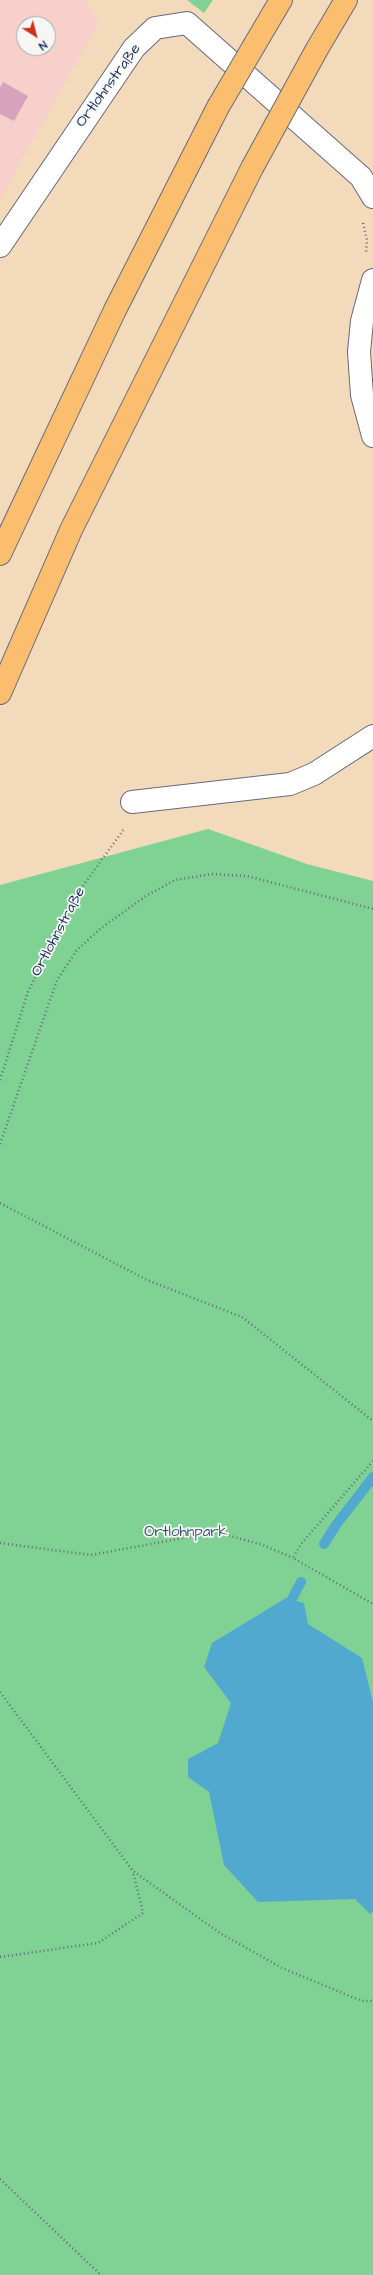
<!DOCTYPE html>
<html>
<head>
<meta charset="utf-8">
<style>
  body { margin:0 }
  #map { position:relative; width:373px; height:2275px; overflow:hidden; background:#f2dabb; font-family:"Architects Daughter",sans-serif }
  canvas { display:block }
  .north { position:absolute; left:16px; top:16px; width:40px; height:40px; box-sizing:border-box; background:#f6f6f2; border:1px solid #9ea6b7; border-radius:50%; rotate:144deg; font-size:11px; font-weight:700; line-height:16px; text-align:center; color:#1b2f5e }
  .north::after { content:''; display:block; margin:auto; width:14px; height:18px; background:#c8321e; clip-path:polygon(50% 0,100% 100%,50% 72%,0 100%) }
</style>
</head>
<body>
<div id="map">
<canvas width="373" height="2275"></canvas>
<div class="north">N</div>
</div>
<script>
const context = document.querySelector('canvas').getContext('2d');
context.lineJoin = 'round';
function fillPath(path, color) { context.fillStyle = color; context.fill(path, 'evenodd'); }
const toPath = rows => new Path2D(rows.map(r => 'M' + r).join(''));
function trace(path, color, width, dash) { context.strokeStyle = color; context.lineWidth = width; context.lineCap = dash ? 'butt' : 'round'; context.setLineDash(dash || []); context.stroke(path); }
function drawText(font, color, halo, rows, align = 'center') {
  context.font = font + ' "Architects Daughter",sans-serif'; context.lineWidth = 3.5; context.setLineDash([]); context.textBaseline = 'middle'; context.strokeStyle = halo; context.fillStyle = color; for (const [text, x, y, turn = 0] of rows) {
    context.save(); context.translate(x, y); context.rotate((+turn || 0) * Math.PI / 180); context.textAlign = isNaN(turn) ? turn : align; if (halo) context.strokeText(text, 0, 0); context.fillText(text, 0, 0); context.restore();
  }
}
const built = toPath([
  [0,0,85,0,99,21,0,200],
  [24,24,48,24,48,48,24,48]
]);
const green = toPath([
  [187,0,213,0,204,13],
  [208,829,307,864,373,881,373,2275,0,2275,0,885]
]);
const water = toPath([
  [286,1598,304,1603,308,1624,362,1658,373,1702,373,1911,370,1914,355,1899,258,1902,224,1865,209,1792,188,1777,188,1759,218,1743,231,1703,204,1667,212,1643]
]);
const stream = toPath([
  [324,1544,336,1525,373,1477],
  [292,1599,301,1582]
]);
const building = toPath([
  [3,82,28,96,14,121,0,114,0,88]
]);
const path = toPath([
  [363,223,367,240,366,253],
  [0,1080,28,992,72,901,124,829],
  [0,1144,57,980,77,950,101,928,146,896,175,880,212,874,247,876,373,909],
  [0,1203,147,1280,242,1317,373,1421],
  [373,1461,301,1544,293,1558,373,1604],
  [0,1543,91,1555,216,1532,263,1545,293,1558],
  [0,1692,133,1871,220,1933,282,1968,362,2001,373,2001],
  [0,1957,98,1943,143,1913,133,1872],
  [0,2179,101,2275]
]);
const minor = toPath([
  [0,246,134,48,155,28,187,23,361,177,373,197],
  [373,280,362,321,359,352,362,395,373,436],
  [132,802,290,784,314,774,373,736]
]);
const motorway = toPath([
  [255,44,281,0],
  [317,49,346,0],
  [0,554,115,310,218,107],
  [0,693,71,530,252,168]
]);
const motorwayBridge = toPath([
  [218,107,255,44],
  [252,168,317,49]
]);
const streetNames = [
  ["Ortlohnstraße",109,86,-54],
  ["Ortlohnstraße",59,932,-62]
];
const parkNames = [
  ["Ortlohnpark",186,1533]
];
fillPath(built, '#f7d0cc');
fillPath(green, '#80d294');
fillPath(water, '#52a9cf');
trace(stream, '#52a9cf', 10);
fillPath(building, '#d7a3bc');
trace(minor, '#666b7f', 24);
trace(motorway, '#666b7f', 24);
trace(path, '#666b7f', 2.5, [1, 3]);
trace(minor, '#fff', 22);
trace(motorway, '#fbbe6e', 22);
trace(motorwayBridge, '#666b7f', 24, []);
trace(motorwayBridge, '#fbbe6e', 22);
drawText('15px', '#1b2f5e', '#f6f6f2', streetNames);
drawText('15px', '#34586c', '#f6f6f2', parkNames);
</script>
</body>
</html>
